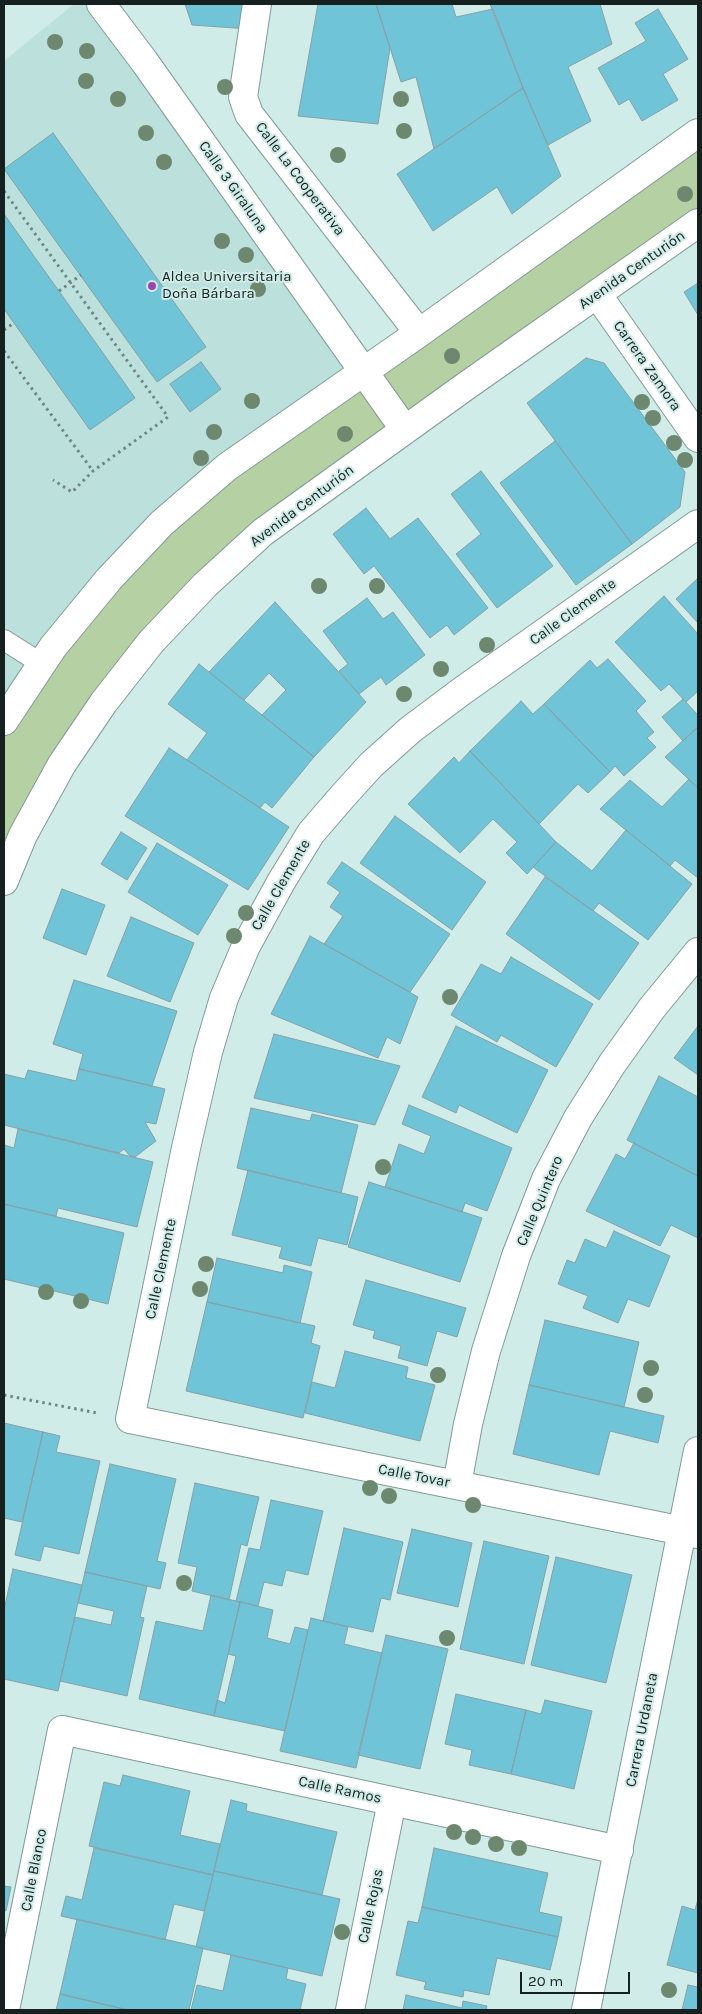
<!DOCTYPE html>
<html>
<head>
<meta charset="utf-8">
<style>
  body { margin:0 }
  #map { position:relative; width:702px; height:2014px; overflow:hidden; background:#d0ece8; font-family:Karla,sans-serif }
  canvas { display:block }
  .frame { position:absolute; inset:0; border:5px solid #16201f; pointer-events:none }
  .scale { position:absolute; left:520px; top:1972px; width:110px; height:22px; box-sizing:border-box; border:2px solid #16201f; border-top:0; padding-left:6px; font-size:15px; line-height:18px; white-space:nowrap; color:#16201f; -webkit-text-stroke:4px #d0ece8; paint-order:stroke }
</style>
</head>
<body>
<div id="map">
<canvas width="702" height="2014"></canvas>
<div class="frame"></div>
<div class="scale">20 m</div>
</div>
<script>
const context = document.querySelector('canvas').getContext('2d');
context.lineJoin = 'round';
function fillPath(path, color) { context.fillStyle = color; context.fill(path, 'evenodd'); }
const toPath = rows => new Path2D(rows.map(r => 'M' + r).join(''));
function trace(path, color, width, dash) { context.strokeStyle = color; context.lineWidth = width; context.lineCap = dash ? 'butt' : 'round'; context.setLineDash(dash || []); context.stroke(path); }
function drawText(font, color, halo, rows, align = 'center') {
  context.font = font + ' Karla,sans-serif'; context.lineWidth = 4; context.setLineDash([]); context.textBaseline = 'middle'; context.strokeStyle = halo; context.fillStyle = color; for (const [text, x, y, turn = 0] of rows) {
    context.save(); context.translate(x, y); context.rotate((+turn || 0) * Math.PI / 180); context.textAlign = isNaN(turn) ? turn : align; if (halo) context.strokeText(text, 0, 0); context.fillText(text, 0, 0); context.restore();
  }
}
const built = toPath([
  [74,4,97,4,360,370,4,715,4,61]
]);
const green = toPath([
  [698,133,698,223,263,532,151,642,4,881,4,721,162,523]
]);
const building = toPath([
  [185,4,251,4,249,29,192,25,185,4],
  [318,4,376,4,390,48,378,124,298,116,318,4],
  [376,4,452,4,456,17,493,9,523,88,434,149,416,77,401,82,376,4],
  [490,4,600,4,612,44,568,67,591,121,548,145,523,88,490,4],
  [658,9,688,59,663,74,678,100,642,121,629,99,619,105,598,68,646,41,635,23,658,9],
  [523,88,561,176,512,214,497,187,433,231,397,174,523,88],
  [53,133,206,347,157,382,4,169,53,133],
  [4,214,135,398,90,430,4,309,4,214],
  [698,283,698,315,684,292,698,283],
  [586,358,604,363,685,472,680,507,632,544,527,403,586,358],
  [201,362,221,389,190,412,170,384,201,362],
  [555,441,632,544,576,585,500,483,555,441],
  [481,471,553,566,497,608,456,554,481,534,451,494,481,471],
  [366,508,390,539,418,518,488,608,454,635,447,625,430,638,374,566,364,574,333,534,366,508],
  [698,578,698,623,676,599,698,578],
  [664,596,698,634,698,691,686,702,669,684,661,691,615,642,664,596],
  [367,598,383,619,393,612,425,655,386,685,381,677,359,694,339,671,348,664,323,631,367,598],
  [275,602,366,702,314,757,262,715,286,690,269,673,244,700,209,672,275,602],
  [608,659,646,701,636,711,654,732,647,738,656,747,624,776,615,766,610,772,544,704,590,660,597,668,608,659],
  [199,664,314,757,272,808,265,802,260,808,187,760,207,733,168,704,199,664],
  [683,699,698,715,698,727,683,741,662,717,683,699],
  [521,701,533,714,544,704,610,772,588,793,578,784,539,824,470,751,521,701],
  [698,727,698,788,665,757,698,727],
  [169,748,289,827,248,890,125,816,169,748],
  [470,751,556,842,527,874,506,853,517,842,493,819,460,853,408,804,454,757,459,763,470,751],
  [689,779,698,788,698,878,675,860,670,866,600,809,630,780,662,807,689,779],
  [395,816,486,882,452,930,360,863,395,816],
  [626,830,692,884,648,940,599,903,593,911,533,867,556,842,592,871,626,830],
  [121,832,147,848,127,880,101,864,121,832],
  [157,843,228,885,198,935,128,892,157,843],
  [342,862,450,934,410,992,324,944,343,916,330,907,340,892,327,883,342,862],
  [545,877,639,943,599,1000,506,934,545,877],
  [62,889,105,905,86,955,43,938,62,889],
  [131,917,194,943,170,1002,107,976,131,917],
  [310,936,418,997,400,1044,387,1037,378,1058,271,1014,310,936],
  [511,957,593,1004,556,1067,501,1035,497,1042,451,1015,481,964,501,974,511,957],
  [74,980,177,1011,152,1086,79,1069,83,1054,53,1044,74,980],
  [456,1026,548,1070,517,1133,459,1105,456,1113,422,1097,456,1026],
  [698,1026,698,1075,674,1058,698,1026],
  [274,1034,400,1066,375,1125,254,1098,274,1034],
  [79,1069,165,1089,156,1124,145,1122,156,1141,135,1157,129,1155,124,1149,119,1153,4,1125,4,1074,25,1079,28,1070,76,1081,79,1069],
  [659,1076,698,1097,698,1176,627,1140,659,1076],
  [409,1105,512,1148,487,1211,465,1203,462,1212,385,1187,399,1144,424,1154,431,1136,402,1124,409,1105],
  [251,1108,310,1121,312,1114,358,1125,341,1193,237,1168,251,1108],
  [18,1129,153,1162,137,1227,58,1208,56,1216,4,1204,4,1145,14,1148,18,1129],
  [634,1143,698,1176,698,1238,671,1225,660,1246,586,1211,616,1154,625,1159,634,1143],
  [248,1170,358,1197,347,1245,318,1238,311,1266,279,1258,282,1247,232,1235,248,1170],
  [369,1182,482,1218,460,1282,348,1247,369,1182],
  [4,1204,124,1233,108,1304,4,1279,4,1204],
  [614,1231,670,1256,649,1307,628,1299,618,1323,583,1308,588,1296,558,1284,567,1260,575,1263,585,1239,606,1248,614,1231],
  [217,1258,283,1273,284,1265,312,1272,300,1323,207,1302,217,1258],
  [366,1280,466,1308,457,1337,437,1331,427,1366,398,1358,401,1346,373,1338,375,1331,353,1325,366,1280],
  [207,1302,315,1326,311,1343,320,1346,303,1418,186,1391,207,1302],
  [545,1320,639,1342,624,1407,529,1385,545,1320],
  [345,1351,408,1367,406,1378,435,1385,420,1441,305,1413,312,1382,335,1388,345,1351],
  [529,1385,664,1416,658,1443,610,1431,599,1475,513,1454,529,1385],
  [4,1423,43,1432,22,1522,4,1518,4,1423],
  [43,1432,60,1436,56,1452,100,1461,79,1554,44,1546,40,1561,15,1555,43,1432],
  [110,1464,176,1479,157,1561,166,1563,160,1589,85,1572,110,1464],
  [195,1483,259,1497,247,1546,241,1544,229,1600,192,1591,197,1567,178,1563,195,1483],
  [271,1500,323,1511,308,1575,286,1570,282,1586,264,1582,258,1606,236,1601,249,1548,260,1550,271,1500],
  [344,1528,403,1542,390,1600,381,1598,373,1632,323,1621,344,1528],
  [412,1529,472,1543,458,1607,397,1593,412,1529],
  [484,1541,549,1556,524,1664,460,1649,484,1541],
  [556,1557,632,1575,606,1683,531,1665,556,1557],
  [13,1569,82,1585,58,1691,4,1679,4,1610,13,1569],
  [85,1572,147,1586,140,1617,144,1618,127,1696,60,1681,75,1617,111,1625,114,1611,78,1603,85,1572],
  [211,1595,240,1602,214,1716,139,1699,156,1621,203,1631,211,1595],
  [240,1602,273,1610,267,1638,290,1644,295,1627,308,1630,285,1731,214,1716,217,1700,225,1703,236,1656,228,1654,240,1602],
  [311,1618,348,1627,344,1644,382,1653,356,1768,280,1751,311,1618],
  [386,1635,448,1649,420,1769,358,1755,386,1635],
  [456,1694,526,1710,511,1774,469,1765,472,1750,445,1744,456,1694],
  [545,1700,592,1711,574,1789,511,1774,526,1710,541,1714,545,1700],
  [123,1775,190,1791,180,1835,220,1844,213,1875,89,1846,104,1782,120,1786,123,1775],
  [231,1800,247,1804,246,1811,337,1832,322,1895,214,1871,231,1800],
  [94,1848,213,1875,204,1911,174,1904,165,1940,61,1916,66,1896,82,1900,94,1848],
  [434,1848,548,1873,539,1912,562,1917,558,1937,422,1907,434,1848],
  [214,1871,340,1899,322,1976,196,1947,214,1871],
  [4,1886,11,1887,6,1911,4,1910,4,1886],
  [698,1899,698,1973,667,1965,682,1906,695,1910,698,1899],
  [422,1907,558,1937,550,1970,497,1958,489,1995,464,1990,463,1997,424,1989,426,1982,396,1975,408,1921,418,1923,422,1907],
  [77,1919,203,1948,189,2010,128,2010,60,1994,77,1919],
  [231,1955,288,1968,286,1979,306,1984,300,2010,191,2010,197,1985,223,1991,231,1955],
  [688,1985,698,1987,698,2010,682,2010,688,1985],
  [60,1994,128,2010,56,2010,60,1994],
  [406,1995,462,2008,463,2001,487,2006,486,2010,403,2010,406,1995]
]);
const path = toPath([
  [4,191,168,417,93,471,72,492,53,480],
  [59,291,81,275],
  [4,330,14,323],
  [4,351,93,471],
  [4,1395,97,1413]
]);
const service = toPath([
  [4,640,42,664]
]);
const minor = toPath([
  [101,4,144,61,405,430],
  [257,4,243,97,249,114,419,333],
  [597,294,698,438],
  [698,524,462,691,410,730,371,765,342,797,311,833,281,882,246,946,224,998,208,1052,186,1148,130,1419,698,1534],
  [4,721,53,647,109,579,162,523,227,467,419,333,698,133],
  [4,881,23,835,62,764,104,702,151,642,205,585,263,532,466,386,698,223],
  [457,1485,468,1424,486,1351,516,1256,546,1179,578,1118,612,1064,652,1008,698,952],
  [5,2010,62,1730,619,1850],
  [350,2010,392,1801],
  [586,2010,698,1451]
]);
const trees = [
  [55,42],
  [87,51],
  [86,81],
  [225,87],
  [118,99],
  [401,99],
  [404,131],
  [146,133],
  [338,155],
  [164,162],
  [685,194],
  [222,241],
  [246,255],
  [258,289],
  [452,356],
  [252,401],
  [642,402],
  [653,418],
  [214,432],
  [345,434],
  [674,443],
  [201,458],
  [685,460],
  [319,586],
  [377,586],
  [487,645],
  [441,669],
  [404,694],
  [246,913],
  [234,936],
  [450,997],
  [383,1167],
  [206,1264],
  [200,1289],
  [46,1292],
  [81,1301],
  [651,1368],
  [438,1375],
  [645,1395],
  [370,1488],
  [389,1496],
  [473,1505],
  [184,1583],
  [447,1638],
  [454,1832],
  [473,1837],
  [496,1844],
  [519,1848],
  [342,1932],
  [669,1990]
];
const markers = [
  [152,286,5,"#9d43ae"]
];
const streetNames = [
  ["Calle La Cooperativa",300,179,53],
  ["Calle 3 Giraluna",233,187,55],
  ["Avenida Centurión",632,270,-35],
  ["Carrera Zamora",647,366,55],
  ["Avenida Centurión",302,506,-37],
  ["Calle Clemente",573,612,-36],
  ["Calle Clemente",281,885,-60],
  ["Calle Quintero",540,1201,-67],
  ["Calle Clemente",161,1269,-78],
  ["Calle Tovar",414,1476,11],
  ["Carrera Urdaneta",642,1730,-79],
  ["Calle Ramos",340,1790,12],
  ["Calle Blanco",34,1870,-79],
  ["Calle Rojas",371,1906,-78]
];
const poiNames = [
  ["Aldea Universitaria",162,277],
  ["Doña Bárbara",162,294]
];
fillPath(built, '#bce1dc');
fillPath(green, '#b5d1a4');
fillPath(building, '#70c4d7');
trace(building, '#86a0a6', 1);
trace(service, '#819b98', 22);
trace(minor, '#819b98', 30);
trace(path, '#728583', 3, [2.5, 4]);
trace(service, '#fff', 20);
trace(minor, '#fff', 28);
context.fillStyle = '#6e876f';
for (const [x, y] of trees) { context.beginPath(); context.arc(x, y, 8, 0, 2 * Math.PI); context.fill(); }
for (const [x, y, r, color] of markers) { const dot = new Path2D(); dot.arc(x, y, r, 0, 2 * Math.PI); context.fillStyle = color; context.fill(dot); trace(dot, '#d0ece8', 2); }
drawText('15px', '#16201f', '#d0ece8', streetNames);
drawText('15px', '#16201f', '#d0ece8', poiNames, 'left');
</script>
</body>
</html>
